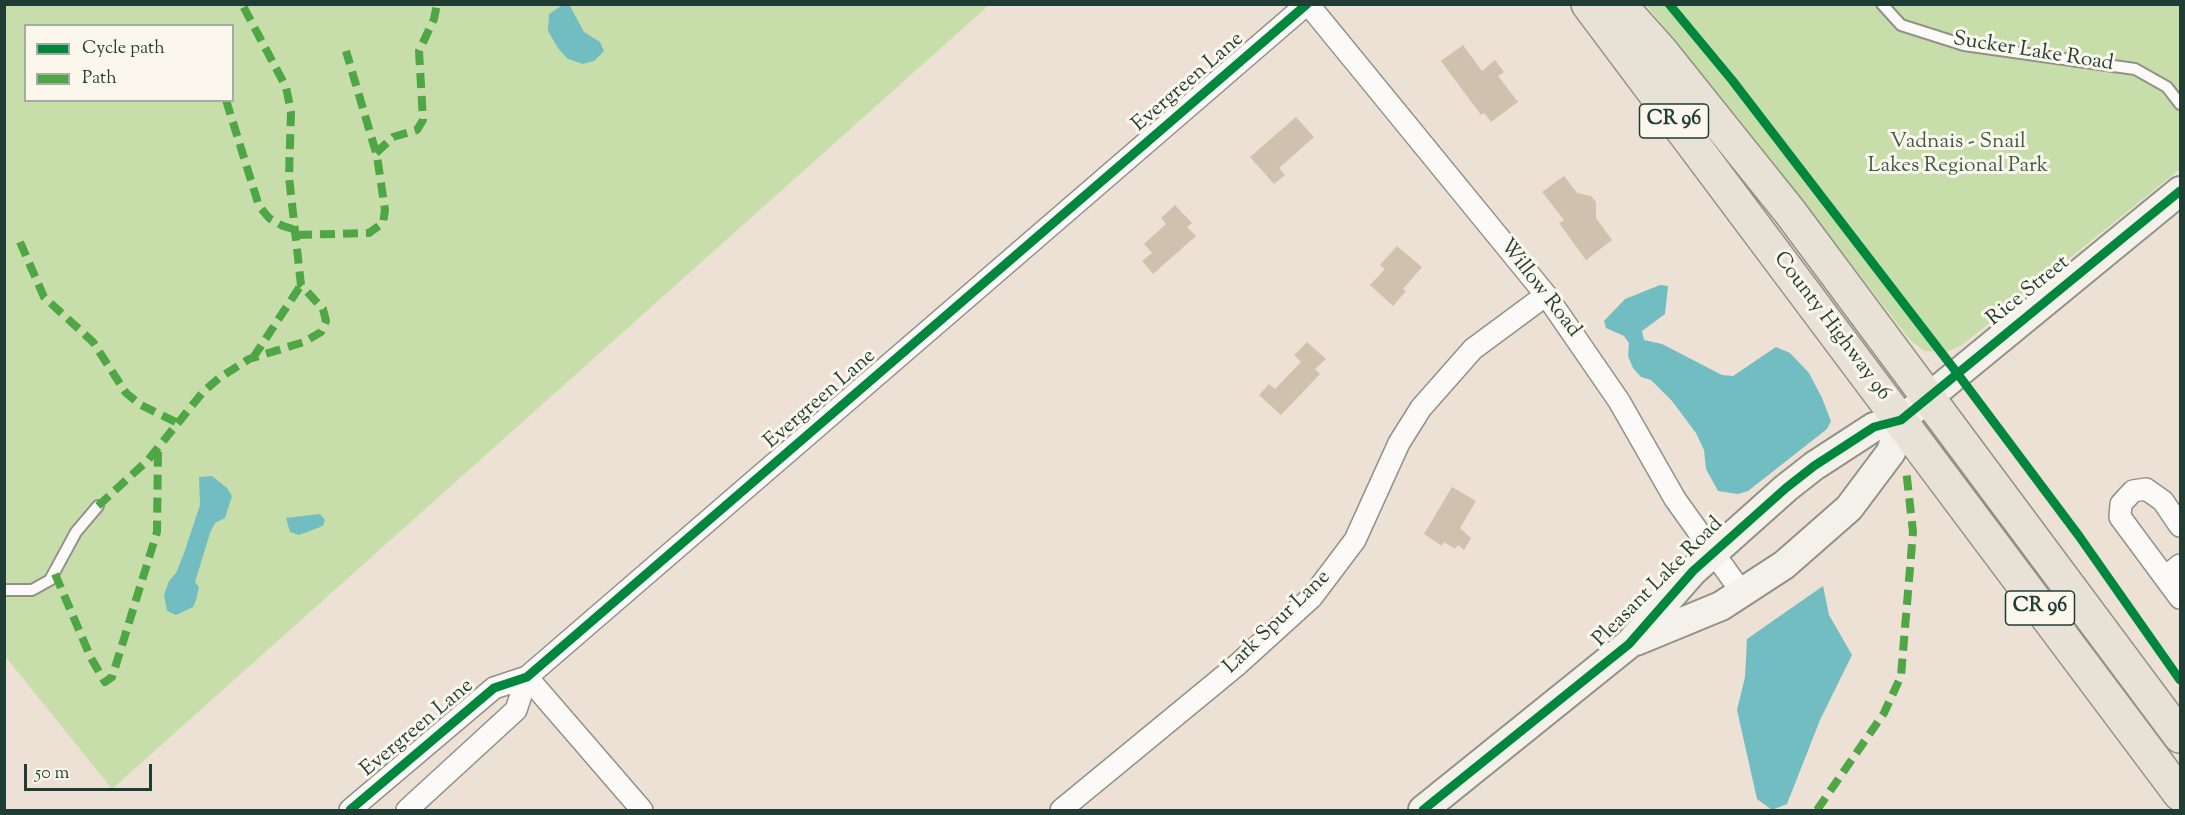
<!DOCTYPE html>
<html>
<head>
<meta charset="utf-8">
<style>
  body { margin:0 }
  #map { position:relative; width:2185px; height:815px; overflow:hidden; background:#ece1d4; font-family:"Sorts Mill Goudy",serif }
  canvas { display:block }
  .frame { position:absolute; inset:0; border:6px solid #1f3d34; pointer-events:none }
  .legend { position:absolute; left:24px; top:24px; width:210px; height:78px; box-sizing:border-box; background:#fbf7ec; border:2px solid #a3ada2; margin:0; padding:8px 10px; list-style:none; font-size:18px; color:#1f3d34 }
  .legend li { display:flex; align-items:center; gap:12px; height:30px }
  .legend b { width:30px; border:2px solid #a3ada2 }
  .scale { position:absolute; left:24px; top:764px; width:128px; height:27px; box-sizing:border-box; border:3px solid #1f3d34; border-top:0; padding-left:8px; font-size:18px; line-height:21px; white-space:nowrap; color:#1f3d34; -webkit-text-stroke:4px #fbf7ec; paint-order:stroke }
</style>
</head>
<body>
<div id="map">
<canvas width="2185" height="815"></canvas>
<div class="frame"></div>
<ul class="legend">
<li><b style="height:8px;background:#00873e"></b>Cycle path</li>
<li><b style="height:8px;background:#4fa644"></b>Path</li>
</ul>
<div class="scale">50 m</div>
</div>
<script>
const context = document.querySelector('canvas').getContext('2d');
context.lineJoin = 'round';
function fillPath(path, color) { context.fillStyle = color; context.fill(path, 'evenodd'); }
const toPath = rows => new Path2D(rows.map(r => 'M' + r).join(''));
function trace(path, color, width, dash) { context.strokeStyle = color; context.lineWidth = width; context.lineCap = dash ? 'butt' : 'round'; context.setLineDash(dash || []); context.stroke(path); }
function drawText(font, color, halo, rows, align = 'center') {
  context.font = font + ' "Sorts Mill Goudy",serif'; context.lineWidth = 6; context.setLineDash([]); context.textBaseline = 'middle'; context.strokeStyle = halo; context.fillStyle = color; for (const [text, x, y, turn = 0] of rows) {
    context.save(); context.translate(x, y); context.rotate((+turn || 0) * Math.PI / 180); context.textAlign = isNaN(turn) ? turn : align; if (halo) context.strokeText(text, 0, 0); context.fillText(text, 0, 0); context.restore();
  }
}
const green = toPath([
  [4,5,989,5,112,789,5,656],
  [26,26,232,26,232,100,26,100],
  [1646,5,2180,5,2180,169,1962,345,1946,352,1924,351,1910,340,1751,134]
]);
const water = toPath([
  [561,6,570,6,584,32,600,42,604,51,594,61,583,64,568,59,558,48,548,31,549,14],
  [1660,285,1668,286,1665,314,1642,331,1644,340,1662,344,1722,375,1733,376,1776,347,1790,353,1809,373,1822,398,1831,421,1827,429,1748,491,1738,494,1718,491,1706,469,1704,450,1696,433,1672,401,1651,380,1641,377,1633,368,1628,356,1629,343,1624,336,1606,328,1604,321,1625,299],
  [212,476,227,488,232,496,225,518,215,523,210,533,195,582,199,587,196,600,193,607,176,615,167,611,164,595,169,581,176,573,183,556,200,505,199,477],
  [320,514,325,520,323,526,299,535,290,532,286,518],
  [1823,586,1829,615,1852,655,1820,720,1787,804,1772,810,1757,799,1737,710,1745,677,1747,639]
]);
const building = toPath([
  [1463,45,1482,71,1495,60,1504,72,1498,76,1518,102,1491,122,1484,113,1481,115,1441,61],
  [1296,117,1314,137,1279,168,1285,175,1274,184,1250,157],
  [1564,176,1577,193,1591,196,1596,202,1596,218,1612,240,1586,260,1559,223,1564,220,1542,192],
  [1175,205,1192,223,1187,227,1196,236,1153,274,1142,261,1152,253,1144,244,1166,224,1161,218],
  [1397,246,1422,267,1403,289,1406,291,1393,306,1370,285,1385,269,1380,265],
  [1307,342,1326,359,1315,369,1320,374,1281,415,1259,395,1269,384,1275,389,1301,362,1294,355],
  [1452,487,1476,501,1460,528,1471,538,1464,550,1458,545,1455,549,1444,542,1442,546,1424,534]
]);
const lane = toPath([
  [1882,4,1901,25,1964,45,2135,69,2167,87,2180,104],
  [4,590,32,590,50,580,76,532,98,506]
]);
const street = toPath([
  [1308,4,1546,295,1619,401,1675,499,1743,594],
  [2180,526,2163,501,2146,489,2133,491,2121,504,2120,517,2180,598],
  [2165,577,2180,565],
  [527,677,642,810],
  [350,810,494,688,527,677,1307,4],
  [407,810,516,710,527,677],
  [1061,810,1236,666,1312,597,1355,540,1399,443,1421,408,1473,349,1546,295]
]);
const secondary = toPath([
  [1636,641,1721,606,1784,565,1849,508,1891,452,1901,420],
  [1423,810,1629,644,1693,571,1786,488,1814,466,1874,427,1901,420,2180,191]
]);
const primary = toPath([
  [1588,4,2180,794],
  [1619,4,1661,51,1790,212,2180,736]
]);
const quiet = toPath([
  [226,100,259,206,269,218,283,226,296,230],
  [376,153,393,137,417,130,423,120,419,51,434,19,437,4],
  [297,235,369,233,383,223,385,210,377,156,346,51],
  [20,242,44,297,93,342,126,393,141,405,178,423],
  [253,358,301,285],
  [98,506,148,460,203,392,219,378,249,359,304,342,321,332,326,321,323,309,301,285,289,177,291,112,286,87,242,4],
  [55,574,91,658,105,682,112,677,119,655,157,532,158,448],
  [1817,810,1884,713,1901,676,1913,532,1906,469]
]);
const cycleway = toPath([
  [1669,4,1732,80,1957,373,2079,536,2180,680],
  [350,810,494,688,527,677,1307,4],
  [1423,810,1629,644,1693,571,1786,488,1814,466,1874,427,1901,420,2180,191]
]);
const shields = [
  [1674,121,69],
  [2040,608,69]
];
const shieldNames = [
  ["CR 96",1674,121],
  ["CR 96",2040,608]
];
const streetNames = [
  ["Sucker Lake Road",2033,53,9],
  ["Evergreen Lane",1189,83,-41],
  ["Willow Road",1539,289,52],
  ["Rice Street",2029,292,-39],
  ["County Highway 96",1831,327,53],
  ["Evergreen Lane",821,400,-41],
  ["Pleasant Lake Road",1659,583,-45],
  ["Lark Spur Lane",1278,623,-44],
  ["Evergreen Lane",418,729,-40]
];
const parkNames = [
  ["Vadnais - Snail",1958,143],
  ["Lakes Regional Park",1958,167]
];
fillPath(green, '#c7deab');
fillPath(water, '#72bdc1');
fillPath(building, '#d0c1af');
trace(lane, '#919188', 14);
trace(street, '#919188', 24);
trace(secondary, '#919188', 32);
trace(primary, '#919188', 36);
trace(lane, '#fcfaf9', 10);
trace(street, '#fcfaf9', 21);
trace(secondary, '#f4f0ea', 28);
trace(primary, '#e8e1d5', 33);
trace(quiet, '#4fa644', 8, [15, 8]);
trace(cycleway, '#00873e', 9);
for (const [x, y, w] of shields) { const box = new Path2D(); box.roundRect(x - w / 2, y - 17, w, 34, 4.5); context.fillStyle = '#fbf7ec'; context.fill(box); trace(box, '#1f3d34', 1.5); }
drawText('bold 20px', '#1f3d34', null, shieldNames);
drawText('21px', '#1f3d34', '#fbf7ec', streetNames);
drawText('21px', '#3a5d45', '#fbf7ec', parkNames);
</script>
</body>
</html>
